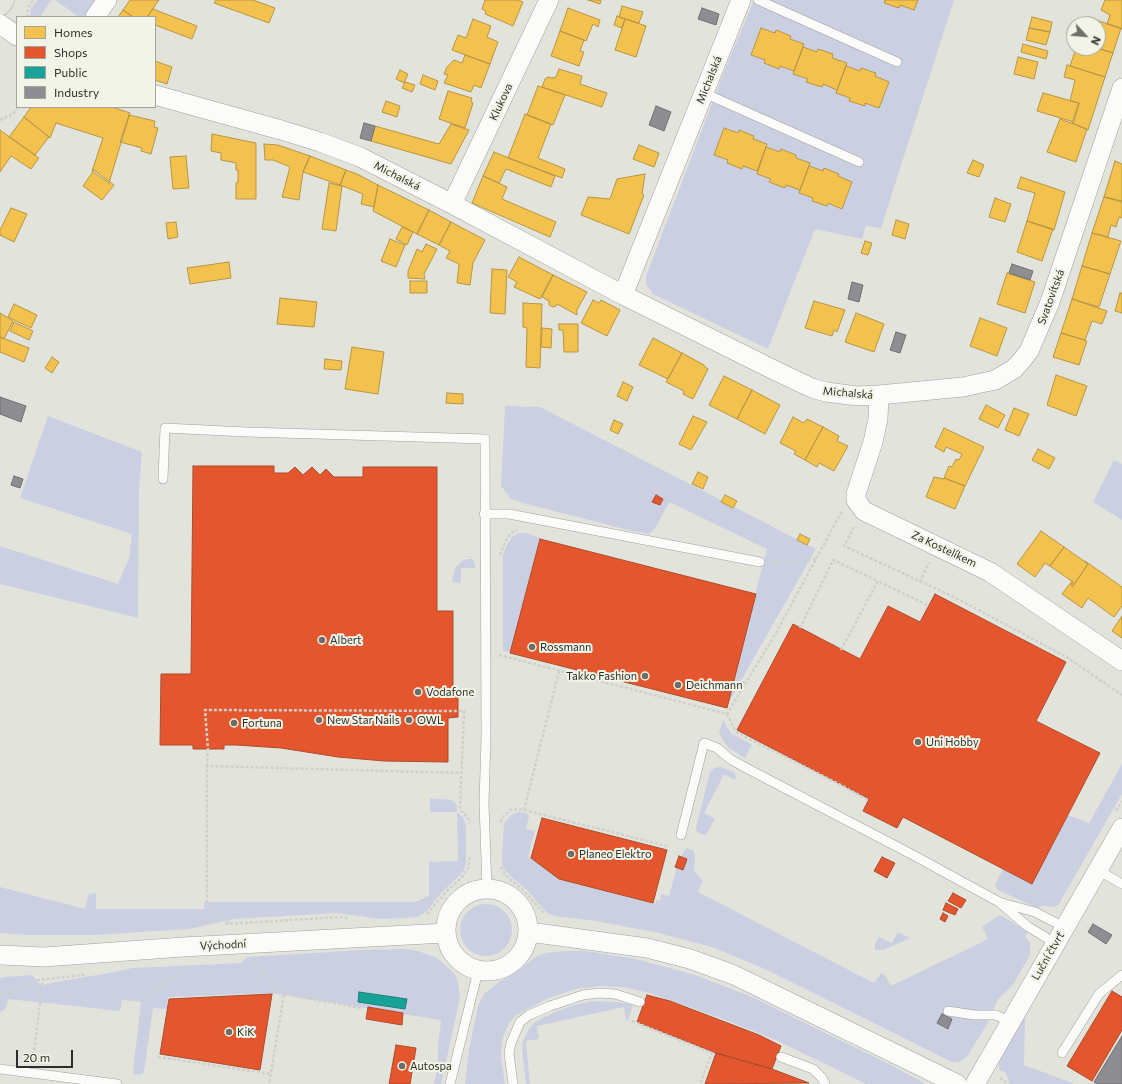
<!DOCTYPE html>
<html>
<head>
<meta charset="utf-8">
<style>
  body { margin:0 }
  #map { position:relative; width:1122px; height:1084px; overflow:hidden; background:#e2e4dc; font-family:Commissioner,sans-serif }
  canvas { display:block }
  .legend { position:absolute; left:16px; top:16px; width:140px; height:92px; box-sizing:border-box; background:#f1f4e6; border:1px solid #a3a59b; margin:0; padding:5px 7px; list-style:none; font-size:12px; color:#2e2f2a }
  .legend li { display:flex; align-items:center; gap:8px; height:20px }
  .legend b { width:20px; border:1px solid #a3a59b }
  .north { position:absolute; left:1066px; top:16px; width:40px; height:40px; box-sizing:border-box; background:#f1f4e6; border:1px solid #a3a59b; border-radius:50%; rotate:116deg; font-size:11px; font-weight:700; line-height:16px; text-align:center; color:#2e2f2a }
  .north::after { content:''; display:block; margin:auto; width:14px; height:18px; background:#6d6e68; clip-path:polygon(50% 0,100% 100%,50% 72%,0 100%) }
  .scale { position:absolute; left:16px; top:1050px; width:57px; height:18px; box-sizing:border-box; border:2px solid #2e2f2a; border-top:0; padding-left:5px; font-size:12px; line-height:14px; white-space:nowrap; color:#2e2f2a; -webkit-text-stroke:3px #f1f4e6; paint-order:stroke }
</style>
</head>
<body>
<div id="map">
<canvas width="1122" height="1084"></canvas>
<ul class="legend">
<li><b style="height:11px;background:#f2c14e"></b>Homes</li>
<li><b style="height:11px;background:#e4572e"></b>Shops</li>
<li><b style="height:11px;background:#17a398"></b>Public</li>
<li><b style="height:11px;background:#8d8d92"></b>Industry</li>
</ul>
<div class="north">N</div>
<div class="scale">20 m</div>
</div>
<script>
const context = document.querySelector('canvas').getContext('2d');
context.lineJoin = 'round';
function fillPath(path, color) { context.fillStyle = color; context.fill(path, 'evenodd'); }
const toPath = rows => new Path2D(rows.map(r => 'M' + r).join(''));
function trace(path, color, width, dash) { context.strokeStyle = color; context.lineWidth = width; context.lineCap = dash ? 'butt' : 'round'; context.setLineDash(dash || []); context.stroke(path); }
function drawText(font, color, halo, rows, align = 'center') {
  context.font = font + ' Commissioner,sans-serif'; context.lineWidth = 4; context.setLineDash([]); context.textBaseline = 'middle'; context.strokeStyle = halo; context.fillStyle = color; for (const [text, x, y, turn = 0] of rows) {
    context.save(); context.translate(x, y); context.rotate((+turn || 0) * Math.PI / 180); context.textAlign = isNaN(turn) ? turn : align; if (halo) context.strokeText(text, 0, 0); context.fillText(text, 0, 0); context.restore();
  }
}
const green = toPath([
  [38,0,53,0,50,2,40,17,30,17,31,8],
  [55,0,101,0,89,17,79,17],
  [754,0,954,0,881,228,866,226,862,239,815,229,768,349,653,294,646,284,646,276,724,72],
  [505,406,540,407,816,549,726,707,767,549,669,502,656,527,649,534,632,531,523,503,511,499,501,486],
  [48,416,142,452,139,489,138,618,0,584,0,546,118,584,129,558,132,534,20,498],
  [1114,460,1122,464,1122,520,1093,502],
  [519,533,526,533,540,538,511,652,503,651,503,554,508,543,512,537],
  [467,559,472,559,474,561,475,568,461,568,461,583,452,582,453,576,456,567,462,561],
  [723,720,731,733,752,745,745,758,728,747,723,740,719,733],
  [1122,764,1122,794,1059,904,1056,906,1050,907,1045,905,1037,908,998,890,995,885,1003,869,1032,884,1068,815,1089,823],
  [721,767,734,772,736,777,735,780,724,774,704,813,715,819,707,833,704,835,701,834,697,832,696,828,710,772,714,768],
  [430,798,451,800,457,805,457,812,463,817,466,826,466,863,464,870,460,875,441,893,427,911,417,917,408,918,380,919,337,913,234,919,189,929,95,935,29,935,0,933,0,887,85,909,89,894,96,893,96,909,204,909,204,902,415,902,429,896,429,862,458,861,457,812,430,812],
  [518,812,527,813,529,816,526,829,535,831,528,856,560,879,655,904,656,900,660,901,661,894,669,896,676,870,684,851,687,848,694,851,695,855,694,870,699,877,703,880,698,892,874,983,881,973,885,975,891,986,988,939,982,927,998,916,1002,916,1028,932,1025,936,1030,943,1030,955,1013,985,998,999,989,1021,966,1058,959,1062,952,1062,765,969,712,947,659,933,596,921,554,916,547,913,526,889,509,875,503,867,502,862,504,823,511,815],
  '460 930a26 26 0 1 1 52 0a26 26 0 1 1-52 0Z',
  [898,932,910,938,884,950,877,950,875,949,875,944,879,937,892,943],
  [406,949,418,951,437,958,452,971,456,976,458,983,460,998,441,1084,434,1084,438,1064,438,1048,441,1020,272,993,168,997,167,1009,153,1008,144,1072,142,1074,135,1075,133,1072,141,1002,122,1000,120,1011,8,999,7,1005,4,1010,0,1012,0,978,4,977,32,975,42,986,50,983,109,973,132,968,240,963,248,957,362,950],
  [565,951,586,951,636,959,692,974,752,997,893,1066,925,1084,866,1084,778,1041,720,1018,650,993,623,987,599,986,576,989,546,999,515,1016,508,1025,502,1040,501,1057,505,1084,465,1084,469,1049,478,1006,484,994,500,981,515,973,537,956,546,953],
  [594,1001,616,1002,633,1005,628,1020,626,1020,624,1007,537,1026,539,1039,526,1041,530,1084,526,1084,522,1049,523,1041,529,1029,535,1022,544,1017,570,1006],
  [1022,1016,1025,1018,1024,1065,1075,1084,1010,1084,1005,1072,999,1070,999,1059]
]);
const homes = toPath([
  [130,0,159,0,147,17,133,17,123,10,130,0],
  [216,0,253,0,275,8,269,23,214,3,216,0],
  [485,0,518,0,523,2,513,26,485,14,486,11,482,9,485,0],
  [588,0,601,0,600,4,588,0],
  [885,0,918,0,914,10,900,5,899,8,884,3,885,0],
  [1105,0,1122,0,1122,29,1107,24,1110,15,1101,10,1105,0],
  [622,6,643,12,639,23,619,17,622,6],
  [568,8,600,20,598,27,593,24,586,41,560,31,568,8],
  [153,9,197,26,192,39,155,25,155,17,147,17,153,9],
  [123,10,133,17,118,17,123,10],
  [617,16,625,19,622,28,614,25,617,16],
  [1032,17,1052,22,1050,32,1029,28,1032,17],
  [1086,17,1121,28,1113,53,1097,48,1098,24,1084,24,1086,17],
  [473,19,491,26,487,37,498,42,490,64,452,50,458,35,466,38,473,19],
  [625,19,646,26,636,57,615,50,625,19],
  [761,28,775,33,776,30,791,36,790,39,804,44,794,71,780,66,779,69,764,63,765,60,751,55,761,28],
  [1029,28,1050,32,1046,45,1026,40,1029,28],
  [560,31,584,40,580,51,584,52,579,66,551,56,560,31],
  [1023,44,1048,51,1046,59,1021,52,1023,44],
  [803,47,817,52,818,49,833,54,832,58,847,63,837,90,823,84,822,87,806,82,808,79,793,74,803,47],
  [1076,48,1097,48,1113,53,1105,77,1070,66,1076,48],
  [465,55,490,64,481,88,474,85,471,92,444,83,448,75,444,74,447,67,454,60,462,63,465,55],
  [1018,57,1038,62,1034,79,1014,74,1018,57],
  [155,61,172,67,167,84,155,80,155,61],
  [1067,65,1105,77,1088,130,1072,123,1079,103,1070,101,1075,80,1064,77,1067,65],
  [846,66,860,71,861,68,876,73,875,76,889,82,879,108,865,103,865,106,849,101,850,98,836,93,846,66],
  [559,69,582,76,580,84,607,93,602,107,542,87,545,79,548,77,552,78,556,77,559,69],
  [400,70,408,74,404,83,396,79,400,70],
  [423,75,438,81,435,90,420,84,423,75],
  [405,82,415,85,412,92,402,88,405,82],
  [538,86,565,95,553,125,527,115,538,86],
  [448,91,472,98,471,102,473,103,465,128,439,119,448,91],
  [1043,93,1079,103,1074,122,1037,111,1043,93],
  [386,101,400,106,397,117,382,112,386,101],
  [31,107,112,107,130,113,109,183,92,171,103,138,56,123,50,138,24,117,31,107],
  [525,114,551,124,538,158,565,169,562,178,508,158,525,114],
  [129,115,155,121,154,127,158,128,151,154,141,151,142,148,120,142,129,115],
  [24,117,49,137,35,155,9,137,24,117],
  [1060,119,1087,129,1076,162,1047,152,1060,119],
  [451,124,469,130,451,164,371,141,375,126,439,144,451,124],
  [724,128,738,133,739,130,754,136,753,139,767,144,757,171,743,166,742,169,727,163,728,160,714,155,724,128],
  [0,130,39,158,31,169,11,156,0,172,0,130],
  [212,134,256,143,256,199,236,199,236,183,238,182,238,170,236,170,236,163,221,160,221,153,211,151,212,134],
  [264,144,278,145,310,156,303,172,299,200,282,197,290,167,273,160,265,160,264,144],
  [639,145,659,153,654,167,633,159,639,145],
  [766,147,780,152,781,149,796,155,796,158,810,163,800,190,786,185,785,188,769,182,771,179,757,174,766,147],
  [494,152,555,176,551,187,506,169,499,183,483,176,494,152],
  [186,156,189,188,173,189,170,157,186,156],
  [310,156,346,170,340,185,303,172,310,156],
  [973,160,984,165,979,177,967,173,973,160],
  [1115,161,1122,164,1122,201,1104,197,1115,161],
  [809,166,823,171,824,168,839,174,838,176,852,182,842,209,828,203,827,206,812,201,813,198,799,193,809,166],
  [94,170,114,185,102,200,83,186,94,170],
  [346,170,357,174,378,185,374,207,361,204,363,194,340,185,346,170],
  [645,174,642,194,644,195,629,234,581,215,588,197,610,199,617,179,645,174],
  [483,176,507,187,502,199,556,222,550,237,472,203,483,176],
  [1021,177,1065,192,1054,230,1027,221,1035,193,1017,188,1021,177],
  [329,183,342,186,336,231,322,229,329,183],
  [378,185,429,210,417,234,373,211,378,185],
  [1104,197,1122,202,1122,218,1119,217,1116,227,1111,225,1108,237,1092,233,1104,197],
  [995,198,1011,204,1005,222,989,217,995,198],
  [11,208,27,214,14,242,0,235,0,230,11,208],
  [429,210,451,222,439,245,417,234,429,210],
  [896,220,909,224,905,239,892,235,896,220],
  [1027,221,1053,229,1042,261,1017,252,1027,221],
  [176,222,178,237,168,239,166,223,176,222],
  [451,222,485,240,473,263,470,285,457,283,459,264,446,258,450,251,439,245,451,222],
  [402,227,413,232,407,245,396,239,402,227],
  [1092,233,1121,241,1110,274,1082,266,1092,233],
  [390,239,405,245,396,267,381,261,390,239],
  [865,241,872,243,868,255,861,253,865,241],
  [426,244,437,249,424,274,425,279,408,278,408,271,417,249,422,252,426,244],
  [519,257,553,275,540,299,514,287,517,282,508,277,519,257],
  [229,262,231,278,190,284,187,268,229,262],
  [1082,266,1110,274,1099,307,1072,299,1082,266],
  [492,269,507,270,505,314,490,313,492,269],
  [1007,273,1035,282,1025,313,997,304,1007,273],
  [553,275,587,292,577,310,577,315,557,304,556,306,553,307,549,305,549,301,542,297,553,275],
  [410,281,427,281,427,293,410,293,410,281],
  [1120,293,1122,293,1122,313,1115,311,1120,293],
  [280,298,317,302,314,327,277,324,280,298],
  [1072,299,1107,311,1102,324,1092,321,1085,340,1061,333,1072,299],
  [593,300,599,303,601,300,620,310,607,336,581,323,593,300],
  [814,301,845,310,837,332,834,330,832,336,805,328,814,301],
  [523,303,542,304,540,368,526,367,527,328,523,327,523,303],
  [14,304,37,315,31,328,8,317,14,304],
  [0,313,13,321,4,339,0,337,0,313],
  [856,313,884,324,874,352,845,342,856,313],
  [980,318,1007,328,997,356,970,346,980,318],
  [14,322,33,331,29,340,10,331,14,322],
  [559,324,578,324,578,352,564,352,563,330,559,330,559,324],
  [542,328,552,329,551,348,541,347,542,328],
  [1061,333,1087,341,1079,365,1053,357,1061,333],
  [0,337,29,348,24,362,0,352,0,337],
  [653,338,682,353,668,379,639,365,653,338],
  [352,347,384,352,378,394,345,389,352,347],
  [682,353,704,365,704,366,708,369,693,399,683,394,684,391,666,382,682,353],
  [52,357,59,362,52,373,45,368,52,357],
  [325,359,342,361,341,370,324,369,325,359],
  [1056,375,1087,386,1076,416,1047,405,1056,375],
  [724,376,752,390,737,419,709,405,724,376],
  [623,382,633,387,627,401,617,396,623,382],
  [752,390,780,405,765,434,737,419,752,390],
  [447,393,463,394,463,404,446,403,447,393],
  [986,405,1005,415,998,428,979,419,986,405],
  [1014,408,1029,414,1019,436,1005,430,1014,408],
  [693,416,707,422,691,450,679,444,693,416],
  [793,417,804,423,807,419,823,427,805,460,794,454,796,451,780,443,793,417],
  [614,420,623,424,618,434,610,430,614,420],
  [823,427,839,436,837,441,848,446,834,471,819,463,817,467,805,460,823,427],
  [944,428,984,447,965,486,944,478,949,466,952,467,956,459,959,460,962,454,946,447,944,452,935,447,944,428],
  [1038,449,1055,458,1049,469,1032,460,1038,449],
  [698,472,708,477,703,489,692,484,698,472],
  [934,477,944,479,944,478,965,486,955,509,926,497,934,477],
  [725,495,737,501,733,508,721,502,725,495],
  [1041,531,1064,547,1050,566,1045,563,1035,577,1017,564,1041,531],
  [800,534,810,539,807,545,797,540,800,534],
  [1064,547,1088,564,1073,586,1071,585,1073,582,1050,566,1064,547],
  [1085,561,1122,587,1122,606,1114,617,1088,598,1082,608,1062,594,1072,581,1073,582,1071,585,1073,586,1088,564,1085,561],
  [1122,616,1122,638,1112,631,1122,616]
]);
const shops = toPath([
  [193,466,274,466,274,473,288,473,295,467,303,475,312,467,320,475,326,469,334,477,363,477,363,467,437,467,437,611,453,611,453,693,458,694,458,717,448,718,448,762,384,761,338,757,281,748,236,745,224,745,224,749,193,749,193,745,160,745,161,674,191,674,193,466],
  [656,495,663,499,660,505,652,502,656,495],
  [540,539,756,594,727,708,510,653,540,539],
  [935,594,1066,662,1036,721,1100,753,1032,884,903,817,897,828,863,811,869,799,737,730,793,624,860,659,888,606,920,622,935,594],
  [542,818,667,850,653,903,559,879,531,858,542,818],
  [679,856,687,859,683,870,675,867,679,856],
  [882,857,895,863,887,878,874,871,882,857],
  [953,893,966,900,961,908,948,901,953,893],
  [946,903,958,909,955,915,943,910,946,903],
  [943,913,948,916,945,922,940,919,943,913],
  [1112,991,1122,997,1122,1030,1092,1081,1067,1066,1112,991],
  [272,994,260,1070,160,1054,169,999,272,994],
  [647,995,670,1001,759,1035,781,1046,772,1069,716,1053,637,1022,647,995],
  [368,1007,403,1013,402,1025,366,1019,368,1007],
  [396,1045,416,1048,410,1084,389,1084,396,1045],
  [716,1053,772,1069,809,1083,705,1084,716,1053]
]);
const public = toPath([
  [359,992,407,999,405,1009,358,1002,359,992]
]);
const industry = toPath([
  [702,8,719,14,716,25,698,19,702,8],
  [656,106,671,112,664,131,649,125,656,106],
  [364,123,375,126,371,141,360,138,364,123],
  [1012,264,1033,271,1030,280,1009,273,1012,264],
  [852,282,863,285,859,302,848,299,852,282],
  [896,332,906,335,900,353,890,350,896,332],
  [0,397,26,406,21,422,0,414,0,397],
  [14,476,23,479,20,488,11,485,14,476],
  [1093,924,1112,935,1106,944,1088,932,1093,924],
  [942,1014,952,1019,948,1029,937,1023,942,1014],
  [1122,1036,1122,1084,1097,1084,1094,1082,1122,1036]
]);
const path = toPath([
  [27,17,28,8,33,0],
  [0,120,13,114,18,107],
  [854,527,844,546,954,597,1065,656,1122,695],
  [500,555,505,542,510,534,517,530],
  [773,562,816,559],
  [920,582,929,562],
  [800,628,833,560,878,581],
  [841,650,878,581,929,606],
  [499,655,727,714,776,633,842,511],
  [727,714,736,732,839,784,868,800],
  [207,766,208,749,205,710,464,711,460,809,468,818,470,823],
  [524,810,667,846],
  [1116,811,1122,801],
  [500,822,504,816,510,810,514,809,524,810,559,671],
  [501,867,506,876,522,889,545,914],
  [999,876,1034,894,1037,898],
  [427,914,447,891,462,877,468,868,470,856],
  [229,923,207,902,207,766,461,773],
  [225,924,340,917,348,918],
  [253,963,284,994,269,1084],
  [0,994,7,994,37,980,85,975],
  [284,994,361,1008],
  [141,1002,159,987,175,976,181,967],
  [632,1021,712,1053,700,1084],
  [158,1057,271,1074],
  [33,1060,43,979],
  [1000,1078,1004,1080,1007,1084]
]);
const lane = toPath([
  [758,0,897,62],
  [704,93,859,162],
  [163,479,165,428,246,432,485,439,486,738,484,803,487,889],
  [484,514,509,514,760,562],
  [681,835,704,743,717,748,730,759,750,770,913,855,999,902,1027,926,1055,943],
  [1098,870,1122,884],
  [1002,903,1035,912,1064,927],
  [948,1011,974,1015,996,1015,1010,1022],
  [1062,1053,1099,994,1122,975],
  [781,1057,813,1069,822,1078,825,1084],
  [0,1069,117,1084],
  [450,1084,478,971],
  [513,1084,509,1053,511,1043,520,1022,529,1015,550,1006,583,995,599,993,615,994,640,1002]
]);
const street = toPath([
  [95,17,107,0],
  [0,24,17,36],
  [155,95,281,130,320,142,360,157,452,204,623,295,778,372,812,388,826,392,857,396,879,395,963,387,995,380,1014,369,1022,360,1029,351,1050,302,1122,88],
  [452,204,549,0],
  [623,295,741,0],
  [879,395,878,419,873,442,856,494,856,500,864,511,990,572,1122,661],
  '446 930a41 41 0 1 1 82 0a41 41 0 1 1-82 0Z',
  [529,932,647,948,690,959,734,975,957,1084],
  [0,955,44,957,183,947,446,933],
  [975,1084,1122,828]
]);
const primary = toPath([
  [0,4,3,0]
]);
const markers = [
  [322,640,4,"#6d6e68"],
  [532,647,4,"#6d6e68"],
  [645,676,4,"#6d6e68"],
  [678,685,4,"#6d6e68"],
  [418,692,4,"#6d6e68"],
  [319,720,4,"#6d6e68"],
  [409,720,4,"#6d6e68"],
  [234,723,4,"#6d6e68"],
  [918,742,4,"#6d6e68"],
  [571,854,4,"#6d6e68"],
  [229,1032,4,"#6d6e68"],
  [402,1066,4,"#6d6e68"]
];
const streetNames = [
  ["Michalská",709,80,-68],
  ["Klukova",501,102,-65],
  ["Michalská",397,176,27],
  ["Svatovítská",1051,297,-70],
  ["Michalská",848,393,5],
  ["Za Kostelíkem",944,549,25],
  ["Východní",223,945,-3],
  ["Luční čtvrť",1048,956,-60]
];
const poiNames = [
  ["Albert",330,640],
  ["Rossmann",540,647],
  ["Takko Fashion",637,676,"right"],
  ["Deichmann",686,685],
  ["Vodafone",426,692],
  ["New Star Nails",327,720],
  ["OWL",417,720],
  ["Fortuna",242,723],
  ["Uni Hobby",926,742],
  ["Planeo Elektro",579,854],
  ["KiK",237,1032],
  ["Autospa",410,1066]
];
fillPath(green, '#cbcfe2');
fillPath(homes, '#f2c14e');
trace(homes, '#b79543', 1);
fillPath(shops, '#e4572e');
trace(shops, '#ad4b2d', 1);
fillPath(public, '#17a398');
trace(public, '#1e8077', 1);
fillPath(industry, '#8d8d92');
trace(industry, '#707173', 1);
trace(lane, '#9ea09a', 10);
trace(street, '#9ea09a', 20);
trace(primary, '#bfc0bc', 24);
trace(path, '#cfd0ce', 2.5, [3, 2]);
trace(lane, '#fbfbfa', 9);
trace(street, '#fbfbfa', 19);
trace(primary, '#e5e7de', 22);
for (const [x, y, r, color] of markers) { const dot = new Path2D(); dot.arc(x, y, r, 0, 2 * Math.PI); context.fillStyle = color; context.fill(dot); trace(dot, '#f1f4e6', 1.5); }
drawText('11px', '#2e2f2a', '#f1f4e6', streetNames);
drawText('11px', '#2e2f2a', '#f1f4e6', poiNames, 'left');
</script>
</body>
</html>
